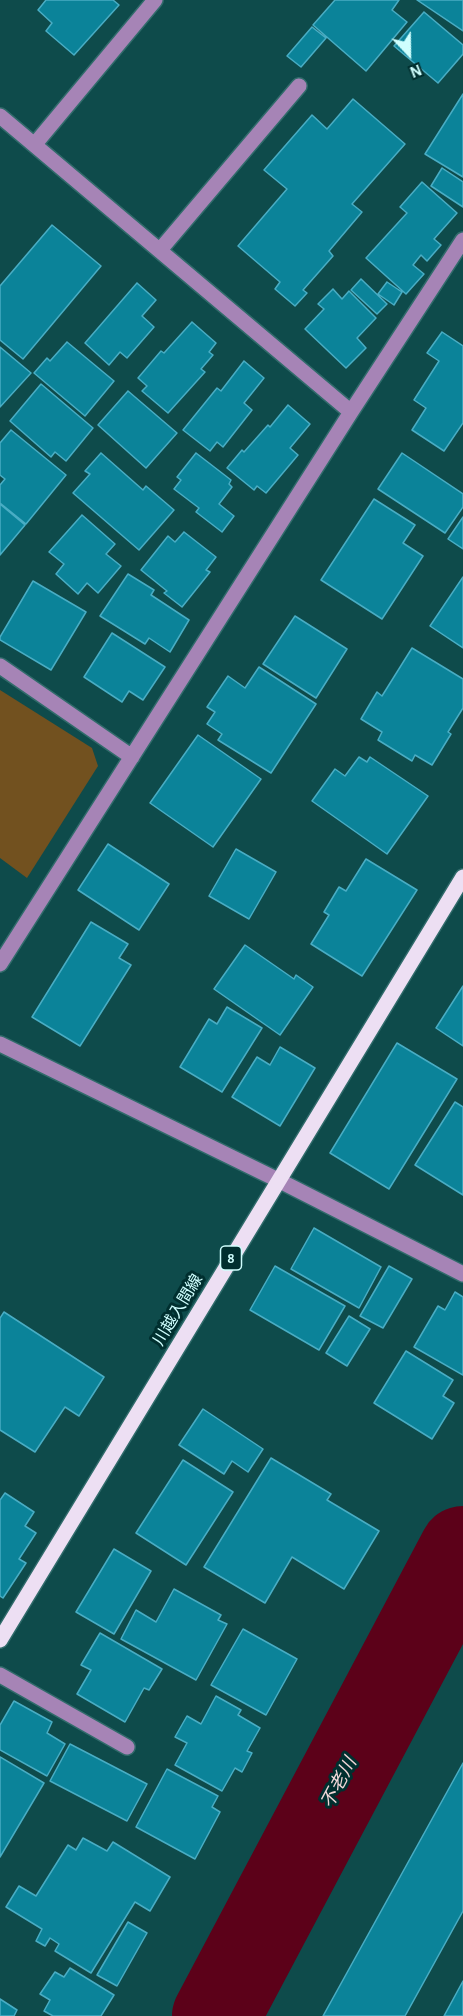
<!DOCTYPE html>
<html>
<head>
<meta charset="utf-8">
<style>
  body { margin:0 }
  #map { position:relative; width:463px; height:2016px; overflow:hidden; background:#0e4b4b; font-family:"Alegreya Sans",sans-serif }
  canvas { display:block }
  .north { position:absolute; left:379px; top:24px; width:60px; height:60px; -webkit-text-stroke:4px #002f2f; paint-order:stroke; rotate:158deg; font-size:16px; font-weight:700; line-height:24px; text-align:center; color:#cffffe }
  .north::after { content:''; display:block; margin:auto; width:21px; height:27px; background:#cffffe; clip-path:polygon(50% 0,100% 100%,50% 72%,0 100%) }
</style>
</head>
<body>
<div id="map">
<canvas width="463" height="2016"></canvas>
<div class="north">N</div>
</div>
<script>
const context = document.querySelector('canvas').getContext('2d');
context.lineJoin = 'round';
function fillPath(path, color) { context.fillStyle = color; context.fill(path, 'evenodd'); }
const toPath = rows => new Path2D(rows.map(r => 'M' + r).join(''));
function trace(path, color, width, dash) { context.strokeStyle = color; context.lineWidth = width; context.lineCap = dash ? 'butt' : 'round'; context.setLineDash(dash || []); context.stroke(path); }
function drawText(font, color, halo, rows, align = 'center') {
  context.font = font + ' "Alegreya Sans","Noto Sans JP",sans-serif'; context.lineWidth = 6; context.setLineDash([]); context.textBaseline = 'middle'; context.strokeStyle = halo; context.fillStyle = color; for (const [text, x, y, turn = 0] of rows) {
    context.save(); context.translate(x, y); context.rotate((+turn || 0) * Math.PI / 180); context.textAlign = isNaN(turn) ? turn : align; if (halo) context.strokeText(text, 0, 0); context.fillText(text, 0, 0); context.restore();
  }
}
const green = toPath([
  [0,690,92,748,98,766,27,878,0,858]
]);
const river = toPath([
  [216,2016,463,1550]
]);
const building = toPath([
  [46,0,113,0,119,5,74,55,46,31,52,23,38,10,46,0],
  [335,0,399,0,392,10,407,22,366,71,313,25,335,0],
  [417,0,463,0,463,31,417,0],
  [424,12,463,45,463,54,438,83,394,46,424,12],
  [312,27,326,38,301,67,287,56,312,27],
  [463,94,463,177,425,154,463,94],
  [353,99,405,144,352,204,362,212,329,251,333,256,303,290,307,293,295,306,275,289,280,282,238,246,287,189,264,170,312,115,327,129,353,99],
  [442,168,463,182,463,207,431,186,442,168],
  [422,182,457,213,434,239,441,245,427,261,421,255,413,265,424,274,406,294,366,258,407,213,400,207,422,182],
  [52,225,101,266,23,359,0,340,0,286,52,225],
  [361,279,387,304,377,314,351,290,361,279],
  [387,282,402,292,394,305,378,294,387,282],
  [137,283,156,300,142,316,154,327,127,358,120,352,109,365,85,343,137,283],
  [333,289,342,299,349,291,376,318,357,338,366,348,346,368,305,329,324,309,318,304,333,289],
  [192,322,216,343,209,352,213,355,201,369,205,372,168,413,142,391,147,386,138,378,161,351,164,353,192,322],
  [442,332,463,346,463,423,444,451,412,430,426,408,414,400,439,361,427,353,442,332],
  [67,342,114,381,85,416,34,373,47,358,50,361,67,342],
  [0,347,31,373,0,407,0,347],
  [244,361,264,378,244,403,252,410,223,447,217,442,210,451,183,430,217,388,221,391,244,361],
  [41,384,93,428,66,461,55,452,51,457,10,421,41,384],
  [128,391,177,433,146,468,98,425,128,391],
  [288,405,310,424,290,448,298,455,266,493,257,486,254,490,227,468,242,450,244,452,268,425,270,427,288,405],
  [11,430,66,475,26,524,0,503,0,485,5,479,0,475,0,443,11,430],
  [101,453,143,490,146,486,174,510,139,550,73,493,90,474,85,471,101,453],
  [196,453,231,480,229,484,232,487,219,504,234,516,222,532,196,512,199,508,174,489,181,480,177,477,196,453],
  [402,453,463,494,463,507,445,533,378,489,402,453],
  [374,499,415,525,403,543,423,556,382,619,321,580,374,499],
  [0,504,25,525,0,555,0,504],
  [82,515,115,544,106,554,121,566,98,593,87,583,78,594,56,574,64,564,49,552,82,515],
  [463,517,463,549,448,539,463,517],
  [184,532,216,557,206,570,210,572,182,607,164,593,167,591,141,570,168,536,175,542,184,532],
  [128,574,154,590,151,595,189,620,170,652,149,638,145,644,100,616,128,574],
  [463,577,463,648,430,626,463,577],
  [33,581,86,612,51,670,0,640,0,637,33,581],
  [295,616,347,649,316,698,263,664,295,616],
  [112,633,165,667,143,700,129,691,122,702,84,677,112,633],
  [412,648,463,679,463,708,448,732,451,734,432,765,415,755,412,761,378,740,382,732,361,719,377,692,382,696,412,648],
  [259,667,316,704,271,773,218,740,222,734,207,724,215,712,207,707,228,676,245,688,259,667],
  [198,735,261,779,213,847,150,803,198,735],
  [359,757,367,762,370,757,428,796,387,854,312,801,335,769,345,776,359,757],
  [108,844,169,884,139,930,78,890,108,844],
  [236,849,276,872,249,919,209,896,236,849],
  [366,859,417,890,362,976,311,944,329,915,324,912,339,887,346,891,366,859],
  [91,922,128,944,119,958,131,965,80,1046,32,1017,91,922],
  [245,945,294,979,296,975,313,987,280,1035,214,989,245,945],
  [463,986,463,1046,436,1028,463,986],
  [227,1007,262,1028,222,1092,180,1067,209,1019,217,1024,227,1007],
  [397,1043,457,1079,389,1189,330,1153,397,1043],
  [280,1047,315,1068,280,1126,232,1097,257,1057,270,1065,280,1047],
  [455,1102,463,1107,463,1195,415,1165,455,1102],
  [314,1228,381,1267,359,1308,291,1269,314,1228],
  [275,1266,345,1306,319,1350,250,1310,275,1266],
  [389,1266,412,1279,383,1328,360,1316,389,1266],
  [455,1292,463,1297,463,1375,414,1347,438,1306,445,1310,455,1292],
  [4,1312,104,1377,79,1416,65,1407,35,1452,0,1430,0,1318,4,1312],
  [349,1316,370,1329,347,1366,326,1353,349,1316],
  [406,1351,453,1380,443,1396,454,1403,432,1439,374,1403,406,1351],
  [203,1409,263,1449,248,1472,232,1461,224,1474,179,1445,203,1409],
  [271,1458,331,1494,327,1500,379,1531,344,1589,292,1557,265,1603,204,1567,271,1458],
  [183,1460,233,1492,186,1565,136,1533,183,1460],
  [5,1493,34,1512,25,1526,36,1533,19,1559,26,1563,3,1598,0,1596,0,1500,5,1493],
  [114,1549,151,1571,114,1634,76,1612,114,1549],
  [174,1589,221,1615,218,1620,227,1624,196,1680,121,1639,136,1610,156,1622,174,1589],
  [243,1629,297,1659,266,1715,211,1685,243,1629],
  [100,1633,162,1669,149,1690,144,1688,125,1722,77,1694,91,1670,81,1665,100,1633],
  [216,1696,241,1710,238,1715,260,1728,247,1751,252,1753,242,1772,235,1768,222,1791,175,1765,187,1743,175,1737,187,1716,201,1724,216,1696],
  [14,1701,52,1722,47,1733,65,1744,47,1776,0,1750,0,1725,14,1701],
  [70,1744,147,1784,127,1821,50,1781,70,1744],
  [0,1757,44,1783,0,1857,0,1757],
  [463,1763,463,1911,405,2016,323,2016,463,1763],
  [167,1769,218,1796,212,1807,220,1812,195,1859,136,1827,167,1769],
  [83,1838,107,1851,113,1842,170,1877,150,1911,135,1902,91,1973,55,1951,59,1944,50,1938,45,1946,36,1941,42,1929,6,1907,19,1886,36,1896,68,1845,76,1850,83,1838],
  [128,1922,147,1933,117,1986,97,1975,128,1922],
  [70,1968,114,1995,101,2016,53,2016,44,2011,50,2000,40,1994,55,1972,64,1977,70,1968],
  [463,1981,463,2016,444,2016,463,1981],
  [0,1999,17,2010,14,2016,0,2016,0,1999]
]);
const minor = toPath([
  [0,116,351,412],
  [35,144,155,0],
  [160,250,299,86],
  [0,666,132,757],
  [0,964,351,412,463,240],
  [0,1044,278,1180,463,1274],
  [0,1675,127,1747]
]);
const major = toPath([
  [0,1640,463,877]
]);
const shields = [
  [231,1258,21]
];
const shieldNames = [
  ["8",231,1258]
];
const streetNames = [
  ["川越入間線",178,1310,-59]
];
const waterNames = [
  ["不老川",339,1783,-62]
];
fillPath(green, '#72511f');
trace(river, '#5c0119', 88);
fillPath(building, '#0b8399');
trace(building, '#49adc4', 1.5);
trace(minor, '#316b6b', 18);
trace(major, '#316b6b', 18);
trace(minor, '#a684b6', 15);
trace(major, '#eddff3', 15);
for (const [x, y, w] of shields) { const box = new Path2D(); box.roundRect(x - w / 2, y - 12, w, 24, 4.5); context.fillStyle = '#002f2f'; context.fill(box); trace(box, '#cffffe', 1.5); }
drawText('bold 15px', '#cffffe', null, shieldNames);
drawText('16px', '#cffffe', '#002f2f', streetNames);
drawText('italic 18px', '#f2d7d8', '#002f2f', waterNames);
</script>
</body>
</html>
